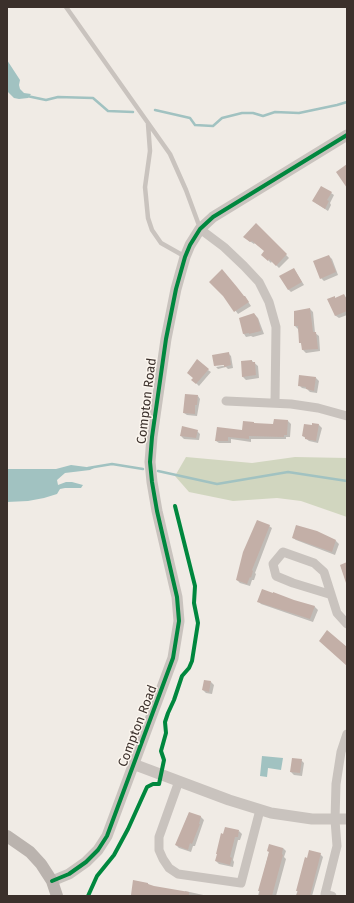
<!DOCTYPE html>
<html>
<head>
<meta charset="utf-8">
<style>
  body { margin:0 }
  #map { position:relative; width:354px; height:903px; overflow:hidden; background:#f0ebe5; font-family:"Fira Sans",sans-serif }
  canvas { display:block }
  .frame { position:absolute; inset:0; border:8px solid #3b302b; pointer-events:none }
</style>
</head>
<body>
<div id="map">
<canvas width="354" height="903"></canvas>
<div class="frame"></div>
</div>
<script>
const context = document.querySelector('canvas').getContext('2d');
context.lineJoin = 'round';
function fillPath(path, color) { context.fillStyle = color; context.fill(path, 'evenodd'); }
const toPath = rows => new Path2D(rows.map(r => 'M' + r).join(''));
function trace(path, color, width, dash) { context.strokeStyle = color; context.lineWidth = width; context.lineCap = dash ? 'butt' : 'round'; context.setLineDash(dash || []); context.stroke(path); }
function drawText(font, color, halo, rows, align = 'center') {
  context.font = font + ' "Fira Sans",sans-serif'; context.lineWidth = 3; context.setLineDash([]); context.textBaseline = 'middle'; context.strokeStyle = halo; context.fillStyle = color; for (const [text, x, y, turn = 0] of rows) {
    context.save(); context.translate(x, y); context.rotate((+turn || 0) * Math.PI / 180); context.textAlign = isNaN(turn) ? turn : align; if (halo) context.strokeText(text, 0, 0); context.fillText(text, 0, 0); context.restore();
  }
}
const green = toPath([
  [186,457,252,463,295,457,347,458,347,517,301,501,277,498,233,501,189,492,175,476]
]);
const water = toPath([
  [7,60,20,80,19,85,20,89,24,93,31,94,28,98,19,99,14,98,7,91],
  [71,465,94,468,90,470,65,473,57,480,58,485,66,482,72,482,83,485,81,488,65,488,60,489,57,494,44,498,28,501,7,502,7,469,56,469],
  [262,756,283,758,281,770,268,768,267,777,260,776]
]);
const shadow = toPath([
  [331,193,334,195,330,203,331,205,328,211,313,201],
  [256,224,289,258,279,268,272,261,271,263,263,255,265,251,255,243,254,244,248,240],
  [329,256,332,259,338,275,324,281,321,278],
  [294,269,304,285,291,292,288,289],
  [224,295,245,297,251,306,238,314],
  [344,295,347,299,347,315,339,318,336,316,328,300,334,297,336,299],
  [310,309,313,312,315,333,319,336,320,351,306,353,303,350,298,329,295,326],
  [255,315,258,318,264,334,253,337,251,336,246,337,244,334,240,319],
  [228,353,231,356,233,368,228,369,226,367,218,369,216,367,229,365,216,365,216,367,213,356],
  [252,361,258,366,259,378,246,380,243,377,242,362],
  [208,370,211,372,199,386,193,380],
  [316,378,319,381,317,393,310,392,307,389,302,388,299,385],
  [198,396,200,399,197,416,187,415,184,413],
  [288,421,291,424,290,437,286,437,286,439,251,439,251,442,231,439,231,443,219,443,216,441,243,431,255,424,274,425],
  [319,425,322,428,318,443,309,441,303,436,312,426],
  [197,431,200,434,199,440,184,439,181,436],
  [269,526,272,528,255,573,256,574,254,580,252,580,250,586,240,583,237,580],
  [293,538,336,541,339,544,335,555,296,540],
  [294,601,315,607,318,610,313,622,261,604,259,602],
  [205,681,211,682,214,685,212,694,206,693,203,690],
  [301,760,304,763,302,776,294,775,291,772],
  [189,813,201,817,204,820,195,846,193,846,191,852,179,848,176,845],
  [239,831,242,834,240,840,238,840,233,860,234,862,233,867,219,864,216,861],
  [283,848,286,851,284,857,286,859,276,896,258,896,269,852],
  [320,854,323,857,312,896,296,896,306,858,308,859],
  [148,884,150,886,185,893,185,891,208,896,133,896,132,894]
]);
const stream = toPath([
  [27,96,46,100,58,97,93,98,108,111,133,112],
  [155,110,190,118,195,125,213,126,222,118,242,113,253,113,263,116,275,112,299,113,337,105,347,102],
  [88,468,112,464,143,469],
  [158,471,217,484,288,472,347,481]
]);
const building = toPath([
  [347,164,347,188,336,172],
  [321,186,332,192,327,200,329,201,325,209,312,201],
  [256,223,287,254,276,266,269,259,268,261,261,255,264,251,252,241,250,242,243,237],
  [329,255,336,272,320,279,313,261],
  [294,268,302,282,288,290,279,276],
  [222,269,237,287,244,296,245,296,249,302,234,312,223,296,209,282],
  [344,294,347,300,347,311,335,316,327,299,335,296,335,298],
  [310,308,313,332,316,332,318,349,302,350,301,343,299,343,298,326,294,326,294,311],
  [254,313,258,319,261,331,249,334,249,333,243,334,239,318],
  [229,352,231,365,224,367,224,365,214,366,212,355],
  [197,359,209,369,196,384,191,380,193,378,187,373],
  [252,360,252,362,255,362,256,375,242,377,241,361],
  [299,375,316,377,314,391,306,389,306,387,298,386],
  [185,394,198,395,197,405,195,405,195,414,183,413],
  [274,419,288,420,287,435,284,435,284,437,249,436,249,439,228,437,228,441,215,441,217,427,242,430,243,421,254,422,254,423,273,424],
  [312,423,319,424,316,441,305,439,305,437,302,436,304,424,312,425],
  [182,426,198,430,196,438,180,436],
  [257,520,270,525,252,570,253,571,251,578,250,577,247,584,236,580,243,552],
  [296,525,317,531,336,540,332,552,292,538],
  [347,562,347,583,346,583,340,565],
  [262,589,273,593,273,592,294,600,315,606,310,619,257,602],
  [327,630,347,647,347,666,319,641],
  [204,680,211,681,209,692,202,690],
  [292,758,302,759,300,773,290,772],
  [189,812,201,816,199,824,200,824,192,844,190,843,188,850,175,845],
  [225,827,239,830,238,837,235,837,230,857,232,858,230,865,215,861,217,854,216,854,221,833,223,834],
  [269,844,283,848,282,854,283,855,272,896,259,896,260,891,258,891,269,852,267,851],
  [309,850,321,853,310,896,296,896,298,891,296,891,305,857,307,858],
  [133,880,148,883,148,884,154,886,189,892,189,896,139,896,131,895]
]);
const service = toPath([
  [66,7,170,154,186,190,200,228],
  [148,124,150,151,145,187,148,218,152,230,161,243,184,256]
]);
const minor = toPath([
  [200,229,224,247,244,266,259,282,269,302,276,327,275,403],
  [226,401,291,404,318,408,347,416],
  [329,594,293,583,276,576,273,564,283,552,314,563,324,572,337,613,347,624],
  [179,781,159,837,159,850,163,859,169,868,178,874,241,883,260,810],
  [332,896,325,894,337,846,335,820,336,784,341,752,347,734]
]);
const tertiary = toPath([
  [133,764,229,800,271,813,312,819,347,819],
  [52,881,69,874,86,862,98,850,107,836,173,658,179,621,177,597,157,511,152,482,150,462,152,437,166,339,176,289,185,257,190,245,200,229,213,217,347,135]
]);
const secondary = toPath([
  [7,836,30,852,41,864,52,881,57,896]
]);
const cycleway = toPath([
  [52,881,69,874,86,862,98,850,107,836,173,658,179,621,177,597,157,511,152,482,150,462,152,437,166,339,176,289,185,257,190,245,200,229,213,217,347,135],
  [88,896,97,876,114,855,128,829,147,787,153,784,159,784,164,760,161,751,166,733,165,722,168,713,174,700,182,676,189,668,192,661,198,623,194,603,195,586,175,506]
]);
const streetNames = [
  ["Compton Road",147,401,-83],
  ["Compton Road",138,726,-69]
];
fillPath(green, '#d1d6bf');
fillPath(water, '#a1c2c1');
fillPath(shadow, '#0003');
trace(stream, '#a1c2c1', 2.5);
fillPath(building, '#c3afa7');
trace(service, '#c9c3be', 4.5);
trace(minor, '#c9c3be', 9);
trace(tertiary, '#c9c3be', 11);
trace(secondary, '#bab3ae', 12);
trace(cycleway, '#00873e', 4);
drawText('13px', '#3b302b', '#fbf5ee', streetNames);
</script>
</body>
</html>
